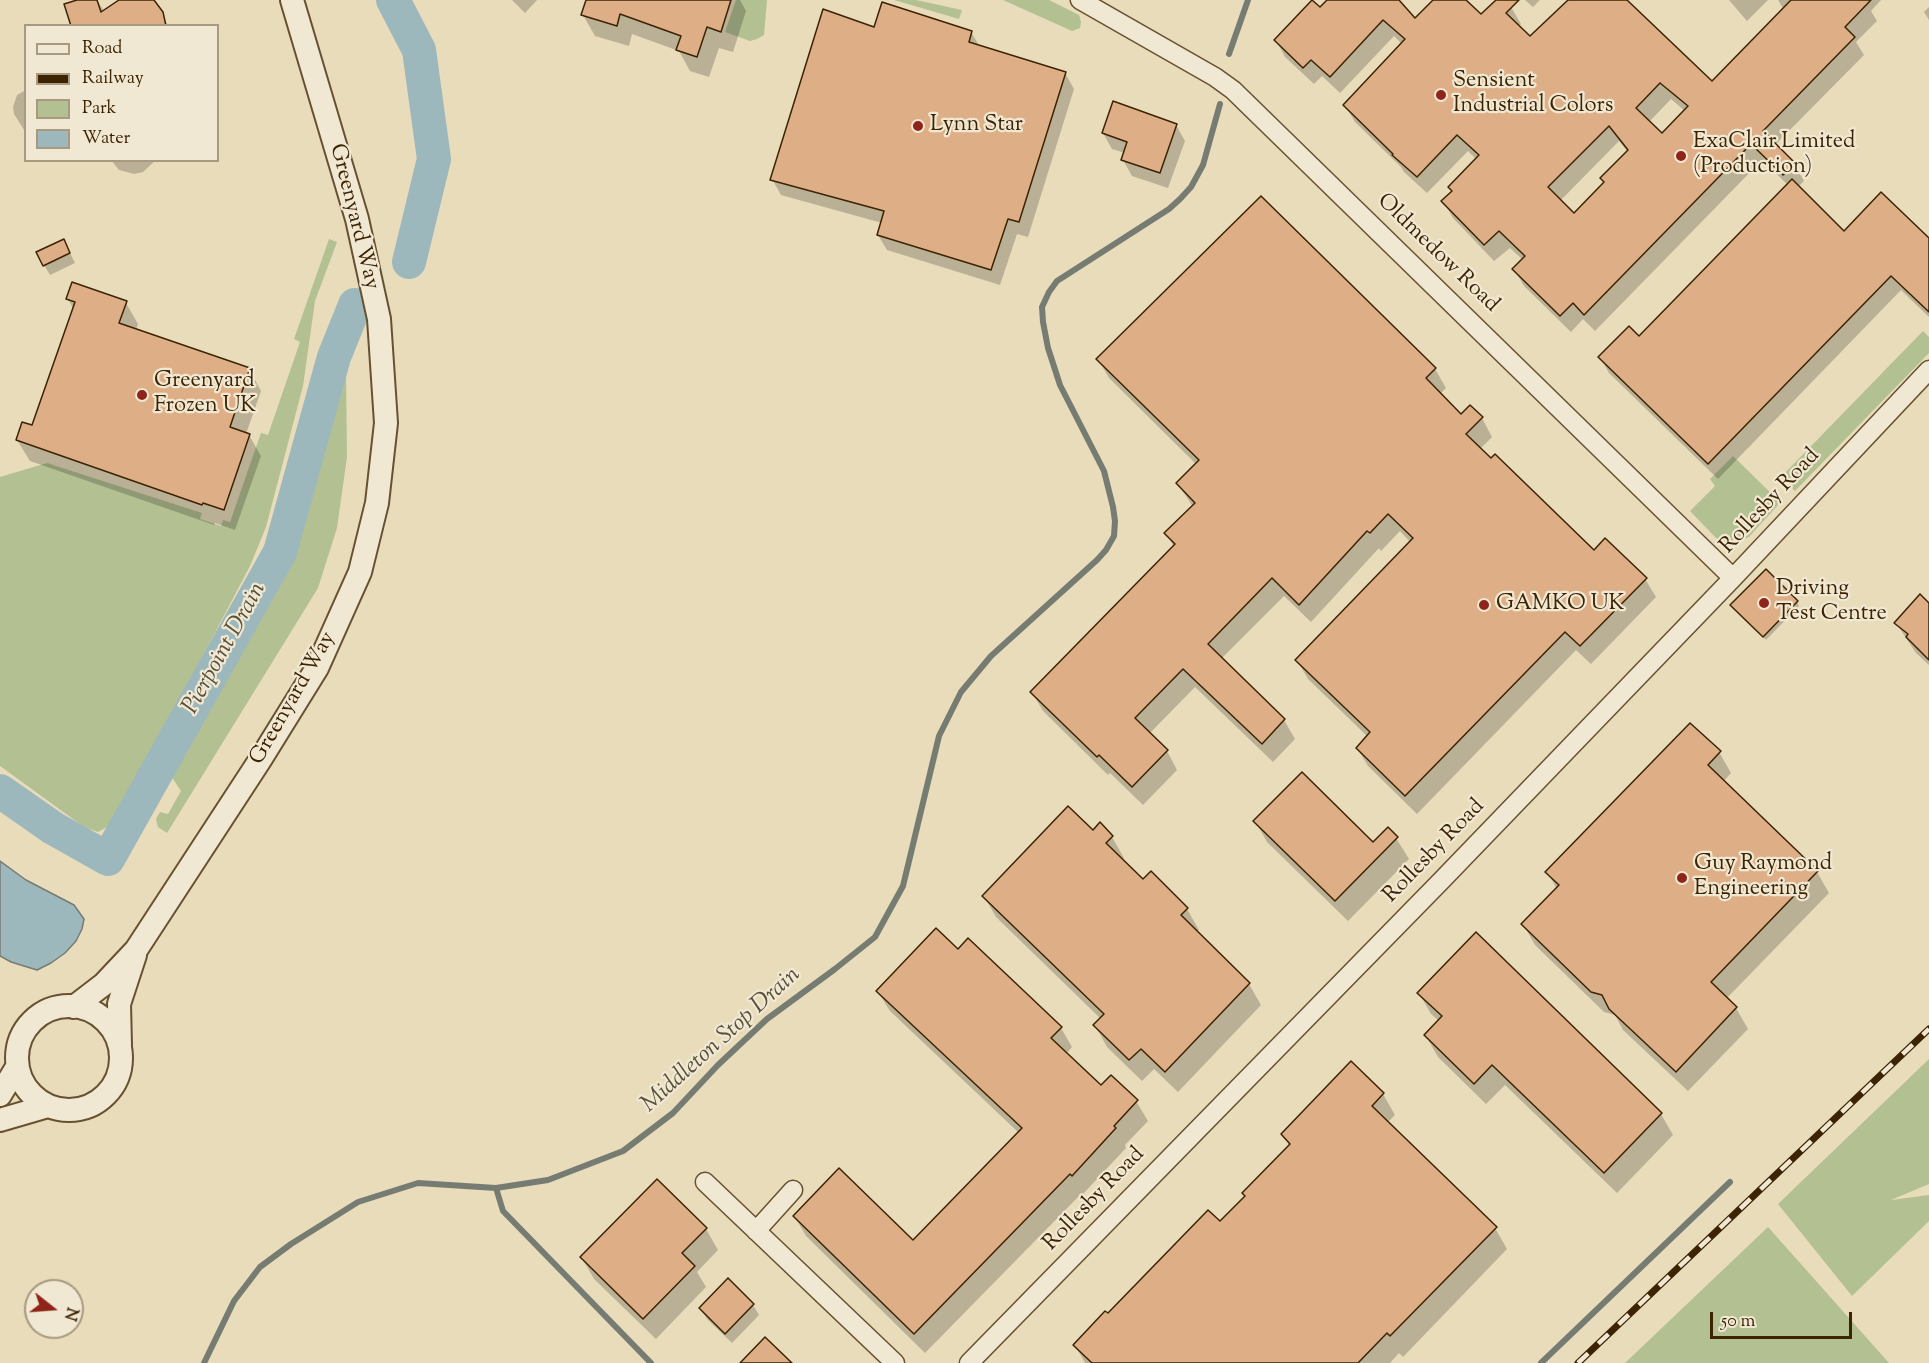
<!DOCTYPE html>
<html>
<head>
<meta charset="utf-8">
<style>
  body { margin:0 }
  #map { position:relative; width:1929px; height:1363px; overflow:hidden; background:#e8dcbb; font-family:"Sorts Mill Goudy",serif }
  canvas { display:block }
  .legend { position:absolute; left:24px; top:24px; width:195px; height:138px; box-sizing:border-box; background:#f0e8d3; border:2px solid #a8997f; margin:0; padding:8px 10px; list-style:none; font-size:18px; color:#3c2302 }
  .legend li { display:flex; align-items:center; gap:12px; height:30px }
  .legend b { width:30px; border:2px solid #a8997f }
  .north { position:absolute; left:24px; top:1279px; width:60px; height:60px; box-sizing:border-box; background:#f0e8d3; border:2px solid #a8997f; border-radius:50%; rotate:107deg; font-size:16px; font-weight:700; line-height:24px; text-align:center; color:#3c2302 }
  .north::after { content:''; display:block; margin:auto; width:21px; height:27px; background:#8f2418; clip-path:polygon(50% 0,100% 100%,50% 72%,0 100%) }
  .scale { position:absolute; left:1710px; top:1312px; width:142px; height:27px; box-sizing:border-box; border:3px solid #3c2302; border-top:0; padding-left:8px; font-size:18px; line-height:21px; white-space:nowrap; color:#3c2302; -webkit-text-stroke:4px #f0e8d3; paint-order:stroke }
</style>
</head>
<body>
<div id="map">
<canvas width="1929" height="1363"></canvas>
<ul class="legend">
<li><b style="height:8px;background:#f0e8d3"></b>Road</li>
<li><b style="height:8px;background:#3c2302"></b>Railway</li>
<li><b style="height:16px;background:#b3c192"></b>Park</li>
<li><b style="height:16px;background:#9db8bc"></b>Water</li>
</ul>
<div class="north">N</div>
<div class="scale">50 m</div>
</div>
<script>
const context = document.querySelector('canvas').getContext('2d');
context.lineJoin = 'round';
function fillPath(path, color) { context.fillStyle = color; context.fill(path, 'evenodd'); }
const toPath = rows => new Path2D(rows.map(r => 'M' + r).join(''));
function trace(path, color, width, dash) { context.strokeStyle = color; context.lineWidth = width; context.lineCap = dash ? 'butt' : 'round'; context.setLineDash(dash || []); context.stroke(path); }
function drawText(font, color, halo, rows, align = 'center') {
  context.font = font + ' "Sorts Mill Goudy",serif'; context.lineWidth = 4.5; context.setLineDash([]); context.textBaseline = 'middle'; context.strokeStyle = halo; context.fillStyle = color; for (const [text, x, y, turn = 0] of rows) {
    context.save(); context.translate(x, y); context.rotate((+turn || 0) * Math.PI / 180); context.textAlign = isNaN(turn) ? turn : align; if (halo) context.strokeText(text, 0, 0); context.fillText(text, 0, 0); context.restore();
  }
}
const green = toPath([
  [736,0,767,0,764,35,757,39,750,41,725,32],
  [894,0,916,0,962,10,959,19],
  [1003,0,1049,0,1079,15,1081,22,1080,28,1072,31],
  [329,239,337,242,315,301,303,386,266,527,250,566,134,787,107,827,98,832,84,827,0,766,0,477,47,463,202,513,200,519,221,526,223,520,230,522,261,433,268,435,300,342,294,339],
  [1923,331,1929,337,1929,353,1795,491,1781,477],
  [341,371,346,372,347,457,337,528,318,588,167,833,158,827,156,819,160,812,168,814,181,791,171,776,206,706,251,633,273,592,302,525],
  [1733,456,1778,500,1779,504,1749,537,1731,544,1717,539,1690,511,1715,486,1710,479],
  [1929,1059,1929,1184,1891,1200,1929,1195,1929,1221,1852,1296,1778,1204],
  [1768,1227,1889,1363,1625,1363]
]);
const water = toPath([
  [0,861,26,880,74,905,84,919,82,929,76,941,65,953,51,963,37,970,11,962,0,956,0,861]
]);
const shadow = toPath([
  [82,0,97,0,104,11,122,0,152,0,158,5,168,26,72,26],
  [512,0,537,0,525,13],
  [588,0,740,0,746,11,733,52,719,48,709,77,690,71,679,51,632,34,629,46,595,36,583,15],
  [1329,0,1388,0,1415,20,1435,0,1464,0,1481,16,1498,0,1504,0,1511,7,1521,24,1518,27,1530,38,1570,0,1626,0,1712,83,1784,10,1778,0,1881,0,1871,11,1877,21,1856,42,1864,55,1775,145,1794,164,1804,181,1798,187,1844,233,1929,240,1929,317,1901,290,1718,479,1609,373,1600,357,1639,338,1788,185,1762,160,1595,331,1583,319,1571,332,1524,286,1514,269,1523,260,1510,248,1494,261,1453,218,1443,201,1453,192,1477,160,1468,151,1427,193,1404,172,1401,167,1355,122,1345,105,1402,44,1394,36,1340,93,1322,76,1314,84,1285,57,1276,40,1320,9],
  [1671,99,1685,111,1662,135,1649,122],
  [1619,141,1628,152,1605,183,1574,215,1560,201],
  [1525,0,1540,0,1533,7],
  [1729,0,1768,0,1747,21],
  [1929,7,1929,20,1924,12],
  [875,29,971,32,980,47,1065,73,1074,89,1028,237,1017,234,1000,285,887,250,878,235,882,223,781,195,772,179],
  [26,90,26,133,14,114,13,107,17,95],
  [1176,125,1185,141,1168,188,1132,176,1123,160,1125,153,1112,149,1103,133],
  [111,160,156,160,143,172,134,174,119,170],
  [69,251,75,263,50,275,44,265],
  [68,299,126,303,138,324,136,330,249,369,261,391,246,434,249,435,261,456,235,530,215,523,214,525,30,461,17,440,33,427,74,310],
  [1098,359,1435,369,1446,388,1440,394,1461,416,1482,418,1492,437,1480,449,1594,552,1645,579,1656,597,1591,664,1576,650,1417,814,1368,766,1357,748,1368,737,1308,679,1297,660,1411,543,1400,531,1381,551,1379,548,1311,622,1284,596,1221,659,1284,720,1295,739,1273,762,1195,687,1149,734,1167,751,1177,770,1143,805,1110,773,1108,775,1043,711,1032,692,1174,547,1166,533,1193,507,1178,484,1197,465,1109,378],
  [1797,602,1799,606,1766,640,1732,605],
  [1929,605,1929,665,1916,653,1896,623],
  [1719,752,1731,773,1723,782,1817,872,1829,893,1726,999,1736,1008,1748,1029,1688,1091,1623,1030,1615,1015,1604,1012,1535,945,1523,924,1557,889,1547,872],
  [1255,821,1373,844,1396,838,1409,859,1348,921,1267,842],
  [1093,832,1112,837,1124,858,1122,860,1143,881,1187,909,1199,930,1196,932,1249,984,1261,1005,1178,1092,1154,1069,1142,1081,1107,1047,1095,1025,1101,1019,996,917,984,896],
  [958,951,1061,1028,1072,1047,1066,1054,1101,1087,1136,1101,1148,1121,1125,1145,1126,1148,1083,1194,1082,1193,925,1353,806,1236,795,1217,913,1243,1019,1133,890,1011,878,992],
  [1419,993,1661,1114,1673,1135,1617,1193,1505,1085,1486,1104,1438,1057,1426,1036,1439,1021,1431,1014],
  [1383,1094,1395,1115,1387,1123,1495,1228,1507,1249,1403,1357,1399,1353,1390,1363,1085,1363,1075,1345,1220,1224,1290,1147,1283,1134],
  [706,1229,718,1250,697,1272,706,1287,656,1339,594,1279,582,1258],
  [753,1305,759,1315,732,1343,707,1319,701,1309]
]);
const stream = toPath([
  [1229,54,1248,0],
  [496,1188,503,1211,651,1363],
  [204,1363,234,1301,260,1267,291,1244,358,1202,418,1183,496,1188,548,1180,623,1151,673,1113,718,1065,767,1019,835,969,875,937,903,886,939,736,961,692,991,656,1097,560,1106,550,1114,536,1115,521,1113,507,1104,471,1060,385,1048,348,1043,322,1042,307,1049,292,1057,281,1169,209,1180,199,1191,187,1203,165,1220,104],
  [1541,1363,1730,1182]
]);
const river = toPath([
  [393,0,419,50,434,159,409,262],
  [0,791,53,828,108,859,280,552,334,357,355,305]
]);
const building = toPath([
  [77,0,97,0,101,12,119,0,154,0,163,12,166,26,71,26,64,4,77,0],
  [586,0,731,0,721,32,707,27,697,57,676,50,681,36,620,14,617,26,581,15,586,0],
  [1312,0,1320,7,1327,0,1399,0,1415,18,1433,0,1466,0,1481,14,1496,0,1519,0,1506,13,1530,36,1568,0,1627,0,1712,81,1791,0,1871,0,1845,27,1855,37,1763,131,1795,163,1783,175,1751,144,1584,315,1573,303,1560,316,1512,269,1525,256,1499,231,1484,245,1441,201,1452,191,1448,187,1479,155,1457,135,1417,177,1392,155,1393,154,1343,105,1405,39,1383,20,1330,77,1311,60,1303,68,1274,40,1312,0],
  [1660,83,1688,106,1662,133,1636,108,1660,83],
  [1609,126,1628,150,1600,178,1604,182,1574,213,1548,187,1609,126],
  [882,2,972,31,969,42,1066,72,1019,222,1008,219,991,270,877,235,884,211,770,180,823,9,874,27,882,2],
  [1113,101,1177,124,1160,173,1121,160,1127,142,1102,133,1113,101],
  [1792,179,1844,231,1881,192,1929,238,1929,312,1891,276,1708,464,1598,357,1629,326,1639,336,1792,179],
  [1261,196,1436,368,1426,378,1461,414,1470,405,1483,417,1466,434,1491,458,1495,454,1594,550,1605,538,1647,578,1580,646,1565,632,1405,796,1356,748,1370,732,1295,660,1413,538,1388,514,1370,533,1367,531,1299,605,1272,578,1208,644,1285,719,1262,744,1183,669,1135,718,1168,750,1132,787,1099,755,1097,757,1030,692,1175,544,1164,533,1195,503,1176,483,1199,460,1096,359,1261,196],
  [64,239,70,253,43,266,36,252,64,239],
  [72,282,127,301,119,323,250,368,230,427,250,434,224,510,203,503,202,505,16,440,22,422,32,425,75,302,66,299,72,282],
  [1766,569,1798,601,1763,637,1730,605,1766,569],
  [1920,594,1929,603,1929,660,1906,637,1908,634,1894,623,1920,594],
  [1690,723,1721,751,1708,765,1818,871,1711,982,1737,1007,1676,1072,1609,1009,1602,995,1591,992,1521,924,1559,885,1545,872,1690,723],
  [1302,772,1373,842,1388,827,1398,837,1335,901,1253,821,1302,772],
  [1068,806,1093,830,1100,822,1113,836,1106,843,1143,879,1151,871,1188,908,1181,915,1250,983,1165,1072,1141,1049,1129,1060,1093,1025,1104,1014,982,896,1068,806],
  [936,928,958,949,968,938,1062,1027,1051,1038,1101,1085,1111,1075,1138,1100,1114,1126,1116,1128,1072,1176,1070,1174,914,1334,793,1216,839,1168,913,1240,1022,1128,876,991,936,928],
  [1476,932,1662,1113,1604,1173,1492,1065,1474,1084,1424,1035,1442,1016,1417,993,1476,932],
  [1351,1061,1384,1093,1372,1106,1497,1227,1390,1336,1387,1333,1358,1363,1092,1363,1073,1345,1105,1311,1108,1313,1208,1210,1220,1221,1245,1196,1242,1193,1290,1144,1281,1134,1351,1061],
  [657,1179,707,1228,682,1253,695,1266,643,1319,580,1257,657,1179],
  [728,1278,754,1304,725,1334,699,1308,728,1278],
  [765,1337,792,1363,740,1363,765,1337]
]);
const minor = toPath([
  [1080,0,1215,77,1233,90,1733,578],
  [705,1182,895,1363],
  [756,1231,793,1190],
  [969,1363,1440,882,1733,578,1929,370]
]);
const tertiary = toPath([
  '17 1058a52 52 0 1 1 104 0a52 52 0 1 1-104 0Z',
  [74,1007,104,984,136,950,260,760,317,668,360,572,377,503,386,423,379,319,357,219,292,0],
  [120,1045,119,1004,135,955],
  [0,1095,17,1067],
  [0,1120,48,1106]
]);
const rail = toPath([
  [1578,1363,1929,1029]
]);
const markers = [
  [1441,95,6,"#8f2418"],
  [918,126,6,"#8f2418"],
  [1681,156,6,"#8f2418"],
  [142,395,6,"#8f2418"],
  [1764,603,6,"#8f2418"],
  [1484,605,6,"#8f2418"],
  [1682,878,6,"#8f2418"]
];
const poiNames = [
  ["Sensient",1453,82],
  ["Industrial Colors",1453,107],
  ["Lynn Star",930,126],
  ["ExaClair Limited",1693,143],
  ["(Production)",1693,168],
  ["Greenyard",154,382],
  ["Frozen UK",154,407],
  ["Driving",1776,590],
  ["Test Centre",1776,615],
  ["GAMKO UK",1496,605],
  ["Guy Raymond",1694,865],
  ["Engineering",1694,890]
];
const streetNames = [
  ["Greenyard Way",353,217,76],
  ["Oldmedow Road",1437,254,44],
  ["Rollesby Road",1771,502,-47],
  ["Greenyard Way",294,699,-60],
  ["Rollesby Road",1435,852,-46],
  ["Rollesby Road",1095,1200,-46]
];
const waterNames = [
  ["Pierpoint Drain",226,649,-61],
  ["Middleton Stop Drain",722,1041,-42]
];
fillPath(green, '#b3c192');
fillPath(water, '#9db8bc');
trace(water, '#767c72', 1.5);
fillPath(shadow, '#0003');
trace(stream, '#767c72', 6);
trace(river, '#9db8bc', 34);
fillPath(building, '#deaf87');
trace(building, '#3c2302', 1.5);
trace(minor, '#675130', 21);
trace(tertiary, '#675130', 26);
trace(minor, '#f0e8d3', 18);
trace(tertiary, '#f0e8d3', 22);
trace(rail, '#3c2302', 7);
trace(rail, '#f0e8d3', 4.5, [14]);
for (const [x, y, r, color] of markers) { const dot = new Path2D(); dot.arc(x, y, r, 0, 2 * Math.PI); context.fillStyle = color; context.fill(dot); trace(dot, '#f0e8d3', 2); }
drawText('22px', '#3c2302', '#f0e8d3', poiNames, 'left');
drawText('22px', '#3c2302', '#f0e8d3', streetNames);
drawText('italic 24px', '#59503a', '#f0e8d3', waterNames);
</script>
</body>
</html>
